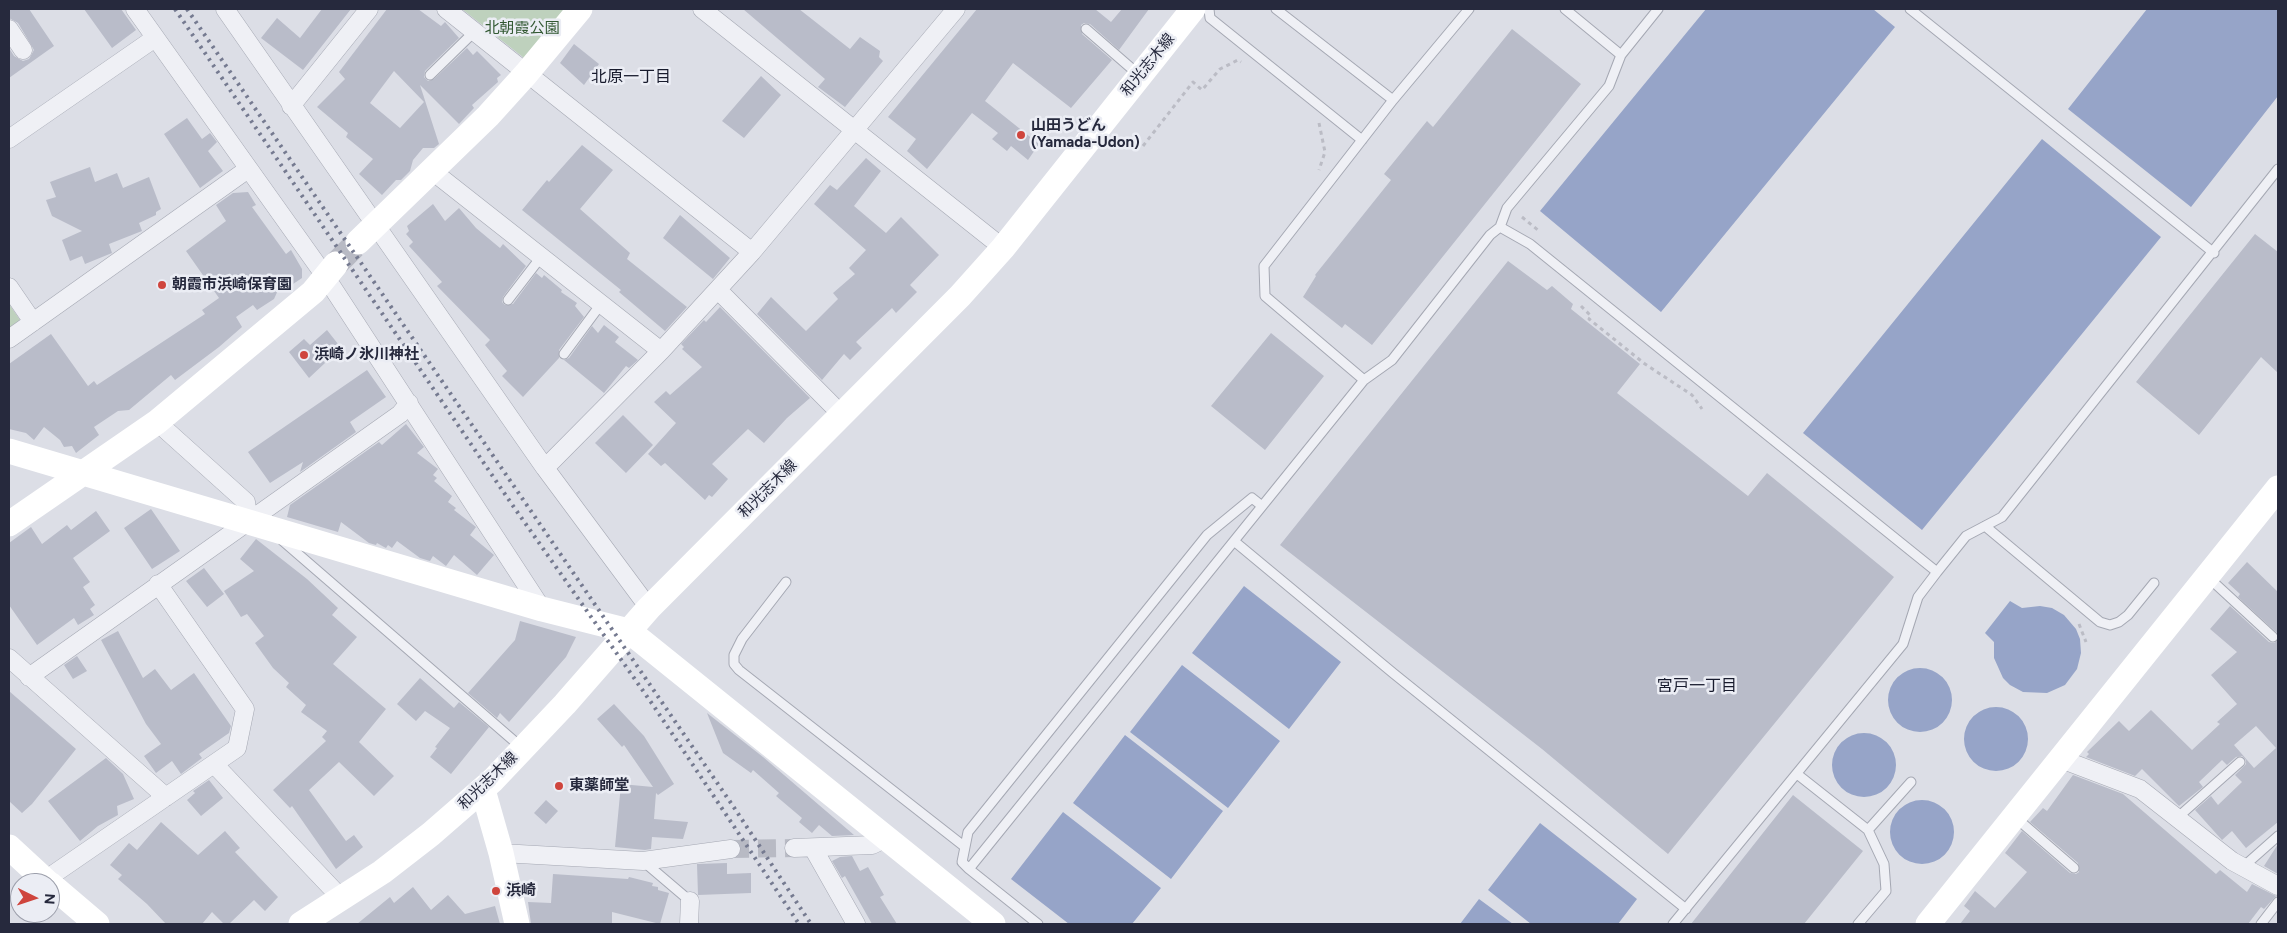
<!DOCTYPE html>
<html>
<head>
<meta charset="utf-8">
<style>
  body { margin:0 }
  #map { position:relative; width:2287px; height:933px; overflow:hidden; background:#dcdee6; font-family:Figtree,sans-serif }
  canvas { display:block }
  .frame { position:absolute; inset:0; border:10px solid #26293d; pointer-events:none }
  .north { position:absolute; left:10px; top:873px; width:50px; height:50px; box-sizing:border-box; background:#ebedf4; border:1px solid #9c9fab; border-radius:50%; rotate:94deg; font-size:14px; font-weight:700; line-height:20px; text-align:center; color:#26293d }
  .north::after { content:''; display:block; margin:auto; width:18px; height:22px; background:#cf453d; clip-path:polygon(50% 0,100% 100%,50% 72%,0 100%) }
</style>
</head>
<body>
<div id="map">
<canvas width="2287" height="933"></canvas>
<div class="frame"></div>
<div class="north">N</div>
</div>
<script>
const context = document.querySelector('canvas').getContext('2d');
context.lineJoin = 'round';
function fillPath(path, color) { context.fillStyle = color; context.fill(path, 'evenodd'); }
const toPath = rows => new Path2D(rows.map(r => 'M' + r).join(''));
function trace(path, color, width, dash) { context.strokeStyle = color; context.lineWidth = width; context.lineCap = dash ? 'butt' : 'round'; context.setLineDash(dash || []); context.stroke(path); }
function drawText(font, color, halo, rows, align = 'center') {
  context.font = font + ' Figtree,"Noto Sans JP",sans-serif'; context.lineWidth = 5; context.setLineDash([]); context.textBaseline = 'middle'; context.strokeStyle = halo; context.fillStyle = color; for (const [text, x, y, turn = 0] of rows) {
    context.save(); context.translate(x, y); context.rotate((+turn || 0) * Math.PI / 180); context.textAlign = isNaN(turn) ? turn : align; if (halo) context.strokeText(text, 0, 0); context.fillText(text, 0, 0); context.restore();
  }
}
const green = toPath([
  [462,9,567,9,524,58],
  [9,304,20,320,9,328]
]);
const water = toPath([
  [1706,9,1873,9,1895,27,1661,312,1540,211],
  [2147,9,2278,9,2278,96,2191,207,2068,109],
  [2042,139,2161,237,1922,530,1803,433],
  [1244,586,1341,662,1289,729,1192,653],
  [2010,601,2022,608,2040,606,2052,608,2064,615,2076,629,2080,639,2081,653,2077,669,2065,685,2047,693,2023,692,2010,685,2003,678,1994,658,1994,642,1985,633],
  [1182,665,1280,741,1228,808,1130,732],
  '1888 700a32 32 0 1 1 64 0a32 32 0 1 1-64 0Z',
  '1964 739a32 32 0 1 1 64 0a32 32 0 1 1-64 0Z',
  '1832 765a32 32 0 1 1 64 0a32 32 0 1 1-64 0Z',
  [1125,735,1223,811,1171,879,1073,803],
  '1890 832a32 32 0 1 1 64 0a32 32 0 1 1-64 0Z',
  [1063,812,1161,888,1132,924,1069,924,1011,879],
  [1540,823,1637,899,1618,924,1531,924,1488,890],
  [1479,899,1513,924,1460,924]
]);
const building = toPath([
  [9,9,29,9,54,46,9,78,9,48,14,56,23,61,29,59,34,50,18,23,9,18],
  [84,9,121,9,136,30,112,48],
  [322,9,351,9,303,70,261,38,277,18,300,38],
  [387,9,418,9,441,26,445,22,459,38,425,71,424,77,428,81,434,79,467,48,473,55,477,51,501,75,497,78,498,82,472,105,474,108,459,124,420,85,439,144,434,148,423,148,413,160,410,171,401,180,396,180,382,195,359,174,373,159,346,137,348,133,317,107,345,79,339,72],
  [394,71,424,102,400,128,370,103],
  [743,9,799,9,850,49,860,37,880,51,879,57,883,61,845,107,818,87,825,79],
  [977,9,1095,9,1111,22,1122,9,1149,9,1119,50,1090,24,1084,23,1081,25,1082,34,1112,60,1071,108,1013,63,985,101,1039,144,1028,160,1011,146,1007,151,992,139,998,133,972,113,927,169,907,151,916,139,888,117],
  [1512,29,1581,84,1372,345,1345,324,1342,328,1303,297,1316,276,1315,275,1391,180,1384,174,1427,121,1433,127],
  [574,44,599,64,584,85,560,63],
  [761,76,781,95,744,138,722,121],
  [187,118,202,139,210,133,217,142,208,151,223,171,200,188,164,134],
  [582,145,613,170,580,209,630,253,627,259,687,307,665,331,619,292,621,290,522,210,547,180,549,182],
  [866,158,881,171,854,206,886,233,901,217,939,255,910,285,917,292,896,313,892,308,856,342,862,348,850,360,844,354,822,380,757,314,771,297,806,331,838,299,833,293,855,274,849,268,866,250,814,204,830,185,837,190],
  [90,167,95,182,117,173,123,188,149,177,161,209,156,212,156,215,139,223,142,231,109,244,112,253,85,264,82,256,70,261,62,240,82,231,52,216,46,200,56,197,50,182],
  [248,192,256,205,252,207,286,254,291,250,302,269,302,278,284,290,279,288,274,299,257,310,253,305,236,317,242,327,219,347,175,380,171,375,129,410,118,411,94,427,99,435,76,453,72,446,64,447,60,440,44,427,34,440,26,433,9,429,9,364,51,334,88,386,94,381,97,385,205,314,202,310,219,298,186,251,226,221,216,205,233,193],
  [433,204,445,221,459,208,476,228,500,248,503,244,526,266,503,297,502,302,505,305,513,304,536,273,542,278,544,275,562,290,561,292,577,303,575,306,584,317,559,350,559,358,523,397,502,376,507,371,485,345,490,340,437,286,442,282,409,246,413,242,406,234,409,231,407,226],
  [680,215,730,258,713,279,663,238],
  [2255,234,2278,252,2278,373,2261,357,2199,435,2136,382],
  [1508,261,1547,290,1552,286,1573,304,1571,309,1640,364,1617,393,1748,496,1767,473,1894,577,1668,854,1542,749,1280,545],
  [720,307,810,398,787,418,764,443,748,429,712,464,728,479,712,497,709,495,705,500,665,463,661,466,648,454,676,423,654,402,666,391,670,395,702,367,682,349,684,347,681,344,704,320,706,322],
  [604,325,619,337,615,342,638,360,629,368,626,366,604,393,564,360,569,358,592,326,598,333],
  [327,330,338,344,321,358,325,363,309,378,289,352,304,339,310,345],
  [1271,333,1324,376,1265,450,1211,406],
  [367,370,386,397,350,422,356,432,300,472,303,462,270,483,248,452],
  [623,415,653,445,626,473,595,443],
  [406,424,424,447,417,453,438,469,433,475,437,478,434,481,452,496,448,502,456,508,454,510,476,527,470,535,494,555,477,575,454,555,446,566,433,556,430,561,420,558,397,541,392,548,388,545,386,548,384,547,377,543,376,545,369,543,341,522,338,532,287,517,290,505,379,442,382,445],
  [151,509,180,551,152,569,124,528],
  [96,511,110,531,73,558,90,582,83,587,95,605,90,609,94,615,78,625,74,618,37,645,9,605,9,543,31,527,42,544,67,525,71,530],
  [256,539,307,579,338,608,332,615,357,637,333,664,386,709,359,742,394,776,374,796,339,762,309,790,346,841,354,835,363,847,336,869,292,806,290,808,273,790,326,741,322,737,327,731,301,712,306,705,286,687,289,683,273,668,255,643,264,636,247,614,241,617,224,591,254,571,240,559],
  [2247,562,2278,592,2278,634,2238,597,2240,594,2228,583],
  [204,568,224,594,207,607,186,581],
  [2230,606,2269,642,2274,643,2278,640,2278,822,2246,848,2232,831,2222,840,2195,810,2211,796,2218,805,2242,782,2235,775,2246,764,2246,760,2242,756,2236,757,2227,765,2222,760,2199,782,2203,787,2179,806,2142,769,2135,776,2086,757,2089,754,2087,752,2119,721,2129,731,2151,710,2192,750,2220,724,2217,722,2237,704,2211,675,2237,652,2210,629],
  [2256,726,2276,748,2254,768,2234,745],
  [520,621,576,637,566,657,509,722,500,713,497,718,468,693,515,640],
  [118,631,143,678,155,669,171,690,194,673,231,726,229,733,199,754,202,758,181,774,172,761,156,773,144,756,161,744,146,724,101,640],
  [77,656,87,671,73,679,64,665],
  [420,678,454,708,459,702,489,727,451,774,430,757,437,748,435,747,450,728,425,711,416,721,397,704],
  [9,691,76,749,32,804,22,813,9,801],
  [614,704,644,736,674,784,658,795,656,793,654,819,688,822,683,839,652,837,651,849,645,850,615,847,621,784,653,787,624,745,622,747,597,719],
  [707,713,763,757,854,835,832,836,819,825,812,833,799,822,802,818,776,796,779,793,753,770,751,773,723,753],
  [106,758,123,774,134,799,117,806,118,815,98,826,80,841,48,801],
  [2073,775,2123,794,2216,874,2220,870,2247,892,2252,884,2276,896,2264,909,2261,907,2248,924,1960,924,1970,911,1964,906,1975,891,1995,908,2027,872,2005,853,2022,831,2070,873,2076,874,2079,872,2078,863,2030,822,2043,808,2047,811],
  [209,780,223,798,201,816,187,800,195,793,193,791],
  [1793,795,1863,851,1804,924,1691,924],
  [546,800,558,811,546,824,534,813],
  [161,822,198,855,225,831,240,848,235,852,278,897,265,911,254,900,229,924,224,924,212,912,202,924,166,924,147,904,118,879,122,875,110,865,129,843,137,850],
  [2278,844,2278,874,2264,866],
  [852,856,860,871,868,867,884,895,880,897,897,924,872,924,845,876,842,878,832,861,840,857],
  [727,863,727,874,751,873,751,893,698,895,697,864],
  [553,874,628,879,629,877,653,883,652,886,658,887,658,890,669,893,660,924,612,912,612,924,531,924,528,902,551,903],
  [413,887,431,910,448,895,465,914,495,906,500,924,357,924,390,897,394,903]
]);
const streetTunnel = toPath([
  [731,849,794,848]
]);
const secondaryTunnel = toPath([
  [336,264,358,242]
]);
const path = toPath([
  [1319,123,1325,152,1319,170],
  [1143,146,1193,82,1202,90,1220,69,1238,60,1241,62],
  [1522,217,1539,231],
  [1581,306,1591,316,1589,319,1645,364,1692,395,1702,409],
  [2079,624,2086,642]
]);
const lane = toPath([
  [1209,9,1210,18,1362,140],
  [1276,9,1393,100,1469,9],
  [1565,9,1621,55,1658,9],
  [1910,9,2214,253],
  [1086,29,1139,75],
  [430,75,474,32],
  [1500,227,1530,244,1937,572],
  [508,300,541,257],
  [564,354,601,304],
  [1364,380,1265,296,1264,266,1393,100],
  [1985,526,2100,622,2110,625,2119,622,2128,615,2154,583],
  [283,541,521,747],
  [1234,541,1393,673,1686,909],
  [2209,578,2273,637],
  [786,582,742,639,734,655,734,664,739,670,965,847],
  [1797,774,1868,830,1911,782],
  [2015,817,2074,868],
  [2177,818,2240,762],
  [643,861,690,901],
  [2243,867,2278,836],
  [969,869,962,862,968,832,1207,535,1252,498,1262,506],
  [1038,924,969,869,1364,380,1392,360,1490,235,1500,227,1507,208,1609,86,1621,55],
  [1673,924,1903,644,1918,597,1937,572,1966,536,2002,517,2278,169],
  [1858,924,1886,891,1884,864,1868,830],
  [2261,924,2278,902]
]);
const street = toPath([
  [135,9,325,276,542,609],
  [225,9,545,468,649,608],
  [446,9,752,252],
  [702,9,1003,248],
  [9,29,23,50],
  [291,106,369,9],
  [9,139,155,38],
  [431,170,661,351],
  [9,287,33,322],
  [718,290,842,415],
  [9,339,248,169],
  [157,422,246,502,249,522],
  [545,468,661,351,752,252,956,9],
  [9,658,166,797],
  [29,677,400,414,409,403],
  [2061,759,2140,789,2232,861,2278,886],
  [214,764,342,899],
  [794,848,872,845,887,838],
  [813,848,856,924],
  [501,853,643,861,731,849],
  [45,880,237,748,245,709,158,584],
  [689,924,690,901]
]);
const secondary = toPath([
  [358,242,488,116,526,74,580,9],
  [9,451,542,609,629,631,993,924],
  [9,524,157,422,313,292,336,264],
  [483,790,501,853,517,924],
  [9,847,48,883],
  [50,884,97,924],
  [301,924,382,872,431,834,493,780,565,704,649,608,960,296,1003,248,1193,9],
  [1928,924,2278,488]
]);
const rail = toPath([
  [175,9,511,503,653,705,799,924],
  [187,9,733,806,811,924]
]);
const markers = [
  [1021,135,5,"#cf453d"],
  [162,285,5,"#cf453d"],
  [304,355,5,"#cf453d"],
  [559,786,5,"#cf453d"],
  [496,891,5,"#cf453d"]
];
const parkNames = [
  ["北朝霞公園",522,29]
];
const streetNames = [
  ["和光志木線",1148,65,-51],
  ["和光志木線",768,489,-45],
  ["和光志木線",488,781,-44]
];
const poiNames = [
  ["山田うどん",1031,126],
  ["(Yamada-Udon)",1031,143],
  ["朝霞市浜崎保育園",172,285],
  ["浜崎ノ氷川神社",314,355],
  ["東薬師堂",569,786],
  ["浜崎",506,891]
];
const neighbourhoodNames = [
  ["北原一丁目",631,77],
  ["宮戸一丁目",1697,686]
];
fillPath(green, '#bed1bd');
fillPath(water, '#96a4c8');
fillPath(building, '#b9bcc9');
trace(streetTunnel, '#b8bac4', 18, [18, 9]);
trace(secondaryTunnel, '#b8bac4', 25, [25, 12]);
trace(lane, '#a5a8b3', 11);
trace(street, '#a5a8b3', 19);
trace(path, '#bbbcc5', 3, [4, 4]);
trace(lane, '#eff0f5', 9);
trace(street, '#eff0f5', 18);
trace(secondary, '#fff', 25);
trace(rail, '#757a90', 4, [2.5, 5]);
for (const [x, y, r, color] of markers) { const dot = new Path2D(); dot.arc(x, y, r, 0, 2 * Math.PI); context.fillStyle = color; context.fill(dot); trace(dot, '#ebedf4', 2); }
drawText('15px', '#335933', '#ebedf4', parkNames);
drawText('15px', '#26293d', '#ebedf4', streetNames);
drawText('bold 15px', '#26293d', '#ebedf4', poiNames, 'left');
drawText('16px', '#181b2d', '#ebedf4', neighbourhoodNames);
</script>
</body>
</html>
